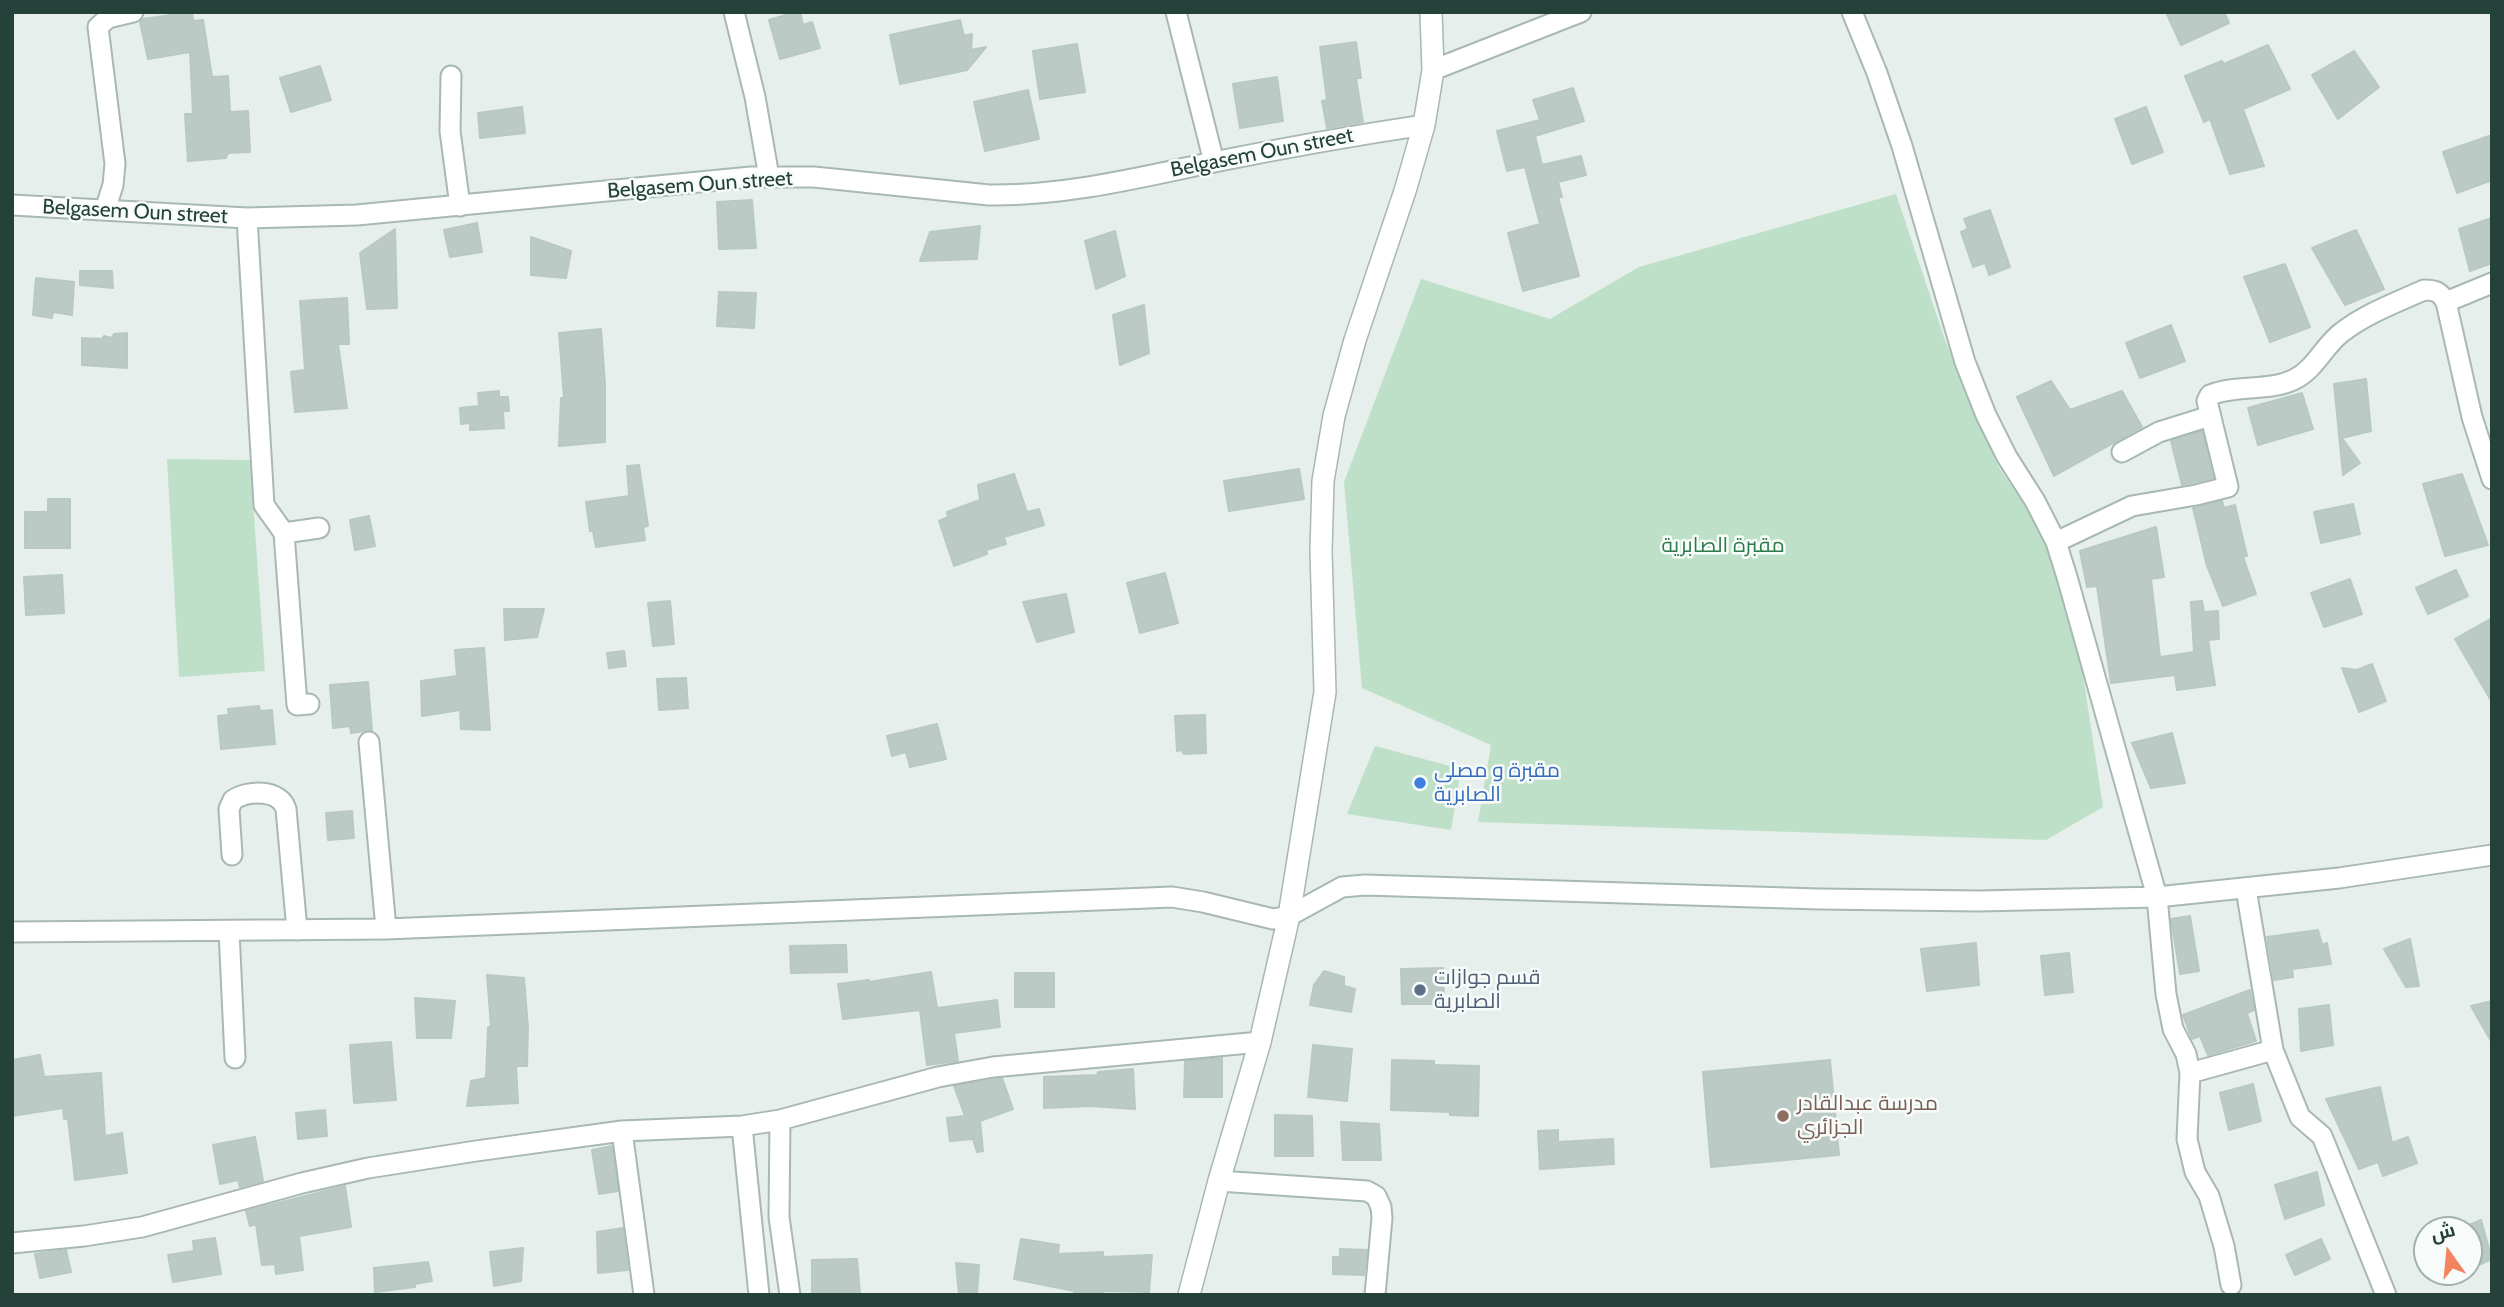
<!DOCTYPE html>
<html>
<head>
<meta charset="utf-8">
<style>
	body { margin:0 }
	#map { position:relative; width:2504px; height:1307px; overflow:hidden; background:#e6efeb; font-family:Cabin,Cairo,sans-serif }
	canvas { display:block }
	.frame { position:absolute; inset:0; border:14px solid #24423a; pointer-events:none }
	.north { position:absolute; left:2413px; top:1216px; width:70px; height:70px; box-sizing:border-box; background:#f7fbf9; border:2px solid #a3b1ad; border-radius:50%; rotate:345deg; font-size:19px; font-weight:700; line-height:28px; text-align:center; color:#24423a }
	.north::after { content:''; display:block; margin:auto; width:24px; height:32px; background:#f4845f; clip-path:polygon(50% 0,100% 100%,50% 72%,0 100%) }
</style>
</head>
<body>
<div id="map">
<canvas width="2504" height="1307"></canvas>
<div class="frame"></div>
<div class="north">ش</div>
</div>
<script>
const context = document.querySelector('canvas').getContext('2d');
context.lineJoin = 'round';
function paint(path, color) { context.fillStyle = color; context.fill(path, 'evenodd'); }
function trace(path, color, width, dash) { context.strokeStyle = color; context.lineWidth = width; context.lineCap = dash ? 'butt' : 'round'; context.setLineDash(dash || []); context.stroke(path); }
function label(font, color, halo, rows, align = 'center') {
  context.font = font + ' Cabin,Cairo,sans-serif'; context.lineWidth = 5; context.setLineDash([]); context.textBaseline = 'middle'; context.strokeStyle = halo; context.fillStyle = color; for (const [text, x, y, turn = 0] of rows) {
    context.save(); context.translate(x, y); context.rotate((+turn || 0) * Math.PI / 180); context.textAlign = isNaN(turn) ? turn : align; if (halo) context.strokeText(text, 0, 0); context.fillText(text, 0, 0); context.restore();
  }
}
const green = new Path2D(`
	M1896,194L1945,340L1998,466L2067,569L2103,807L2046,840L1478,822L1491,745L1362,688L1344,482L1421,279L1550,319L1639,267Z
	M167,459L250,460L265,671L179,677Z
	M1375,746L1461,769L1451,830L1347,814Z`);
const building = new Path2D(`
	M192,12L193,21L203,20L212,77L228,76L230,112L248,111L250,152L228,153L226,158L188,161L185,114H193L190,52L148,59L140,22L143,19Z
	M796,12H800L803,25L812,22L820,48L780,59L769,20Z
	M2166,12H2224L2229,23L2181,45Z
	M960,20L964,36L972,34L971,50L986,47L967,70L900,84L890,35Z
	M1356,42L1361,78H1356L1363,122L1327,128L1322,101L1327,100L1320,47Z
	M1077,44L1085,92L1040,99L1033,51Z
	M2268,45L2290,89L2243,109L2264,166L2230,174L2210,119L2204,122L2185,76L2222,61L2224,64Z
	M2354,51L2379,87L2338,119L2312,75Z
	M320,66L331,100L291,112L280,78Z
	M1277,77L1283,121L1240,128L1233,84Z
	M1573,88L1584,121L1535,136L1542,165L1581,156L1586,175L1558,182L1562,197H1558L1579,276L1523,291L1508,233L1540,224L1525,167L1507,171L1497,131L1540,120L1533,100Z
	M1028,90L1039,139L985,151L974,102Z
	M522,107L525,133L480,138L478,113Z
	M2146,107L2163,152L2132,164L2115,119Z
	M2492,135V180L2457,193L2443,152Z
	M752,200L756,248L719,249L717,202Z
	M1990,210L2010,267L1989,275L1985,263L1973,267L1961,232L1968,229L1964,219Z
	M2492,218V263L2470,271L2459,229Z
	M477,223L482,252L450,257L444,230Z
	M980,226L977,259L920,261L930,232Z
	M395,229L397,308L367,309L360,253Z
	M2356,230L2384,289L2345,305L2312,248Z
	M1115,231L1125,276L1096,289L1085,241Z
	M531,237L571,251L566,278L531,275Z
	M2285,264L2310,327L2270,342L2244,277Z
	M80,271H112L113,288L80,285Z
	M36,278L74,282L72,315L53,312L52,318L33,315Z
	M719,292L756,293L754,328L717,326Z
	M347,298L349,344H338L347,408L295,412L291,372L305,370L300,301Z
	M1144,305L1149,353L1120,365L1113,315Z
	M2171,325L2185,361L2140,378L2126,343Z
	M601,329L605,384V442L559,446L561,398H564L559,333Z
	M127,333V368L82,365V338L102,339L104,336L112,338L114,334Z
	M2366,379L2371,431L2342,438L2360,463L2343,475L2334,384Z
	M2051,381L2070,410L2122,391L2142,427L2054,476L2017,397Z
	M499,391V397H508L509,411H503L504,428L470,430V423L461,424L460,408L479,406L478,393Z
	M2302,393L2313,429L2258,445L2248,408Z
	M2202,431L2213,478L2182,485L2171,441Z
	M639,465L648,526L643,527L645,540L596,547L593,531H590L586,502L629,496L627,466Z
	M1299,469L1304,499L1229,511L1224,481Z
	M1014,474L1027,512L1039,509L1044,525L1004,537L1006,544L986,550L987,554L954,566L939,521L948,517L947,512L980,500L978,485Z
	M2462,474L2488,545L2445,556L2423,484Z
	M48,499H70V548H25V512H48Z
	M2222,501L2224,508L2235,505L2247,556L2243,557L2256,594L2223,606L2207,566L2193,508Z
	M2353,504L2360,534L2321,543L2314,512Z
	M369,516L375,546L355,550L350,520Z
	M2156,527L2164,577L2151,579L2160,657L2194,652L2191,602L2202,601L2204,612L2218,611L2219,639L2208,640L2215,685L2177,690L2175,675L2111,683L2097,586L2087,587L2080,551Z
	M2456,570L2468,596L2428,614L2416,588Z
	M1165,573L1178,623L1140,633L1127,583Z
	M62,575L64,613L26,615L24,577Z
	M2350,579L2362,614L2324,627L2311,593Z
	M1066,594L1074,632L1037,642L1023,602Z
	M670,601L674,644L653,646L648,603Z
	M504,609H544L537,637L505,640Z
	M2492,618V702L2455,639Z
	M484,648L490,730L461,729L460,710L422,716L421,681L457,676L455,650Z
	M624,651L626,666L609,668L607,653Z
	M2372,664L2386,701L2359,712L2342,668L2357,670Z
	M686,678L688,708L659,710L657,679Z
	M368,682L372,730L351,733L350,726L333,728L330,685Z
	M259,706L260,711L272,710L275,744L221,749L218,716L229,715L228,709Z
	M1205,715L1206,753L1184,754L1181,750L1177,751L1175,716Z
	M937,724L946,759L910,767L906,752L892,756L887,736Z
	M2172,733L2185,783L2151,788L2132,743Z
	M352,811L354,838L328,840L326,813Z
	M2190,916L2199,971L2180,974L2171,919Z
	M2318,930L2322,945L2327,943L2331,964L2292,969L2293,977L2274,980L2267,937Z
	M2410,939L2419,986L2406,987L2384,949Z
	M1976,943L1979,985L1927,991L1921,949Z
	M846,945L847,972L791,973L790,946Z
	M2069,953L2073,992L2045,995L2041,956Z
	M1443,968L1444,1004H1402L1401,969Z
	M1324,971L1344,977V986L1355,989L1351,1012L1310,1005L1314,985Z
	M931,972L937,1008L997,1000L1000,1027L954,1033L958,1061L927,1065L920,1010L843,1019L838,984L869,980V982Z
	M1015,973H1054V1007H1015Z
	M487,975L524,978L528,1028L527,1066H516L518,1103L467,1106L471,1081L486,1078L488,1027H491Z
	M2250,990L2254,1010L2247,1013L2256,1041L2208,1055L2200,1036L2192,1039L2183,1015Z
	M415,998L455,1001L451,1038H417Z
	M2492,1001V1043L2471,1006Z
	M2329,1005L2333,1045L2301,1051L2299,1009Z
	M391,1042L396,1100L354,1103L350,1045Z
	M1313,1045L1352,1049L1347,1101L1308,1097Z
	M40,1055L44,1077L101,1073L105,1136L122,1133L127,1173L75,1180L68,1119H64L63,1108L12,1116V1060Z
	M1222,1058V1097H1184L1185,1061Z
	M1392,1060L1434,1061V1065L1479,1066L1478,1116L1450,1115V1112L1391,1110Z
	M1830,1060L1839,1155L1711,1167L1703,1072Z
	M1133,1069L1135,1109L1090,1106L1044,1108V1077L1097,1075L1098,1072Z
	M1002,1078L1013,1109L980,1121L983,1151L977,1152L973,1139L950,1141L947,1118L965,1116L954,1086Z
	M2253,1084L2261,1121L2229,1130L2220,1093Z
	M2380,1087L2392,1143L2408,1137L2417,1163L2383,1176L2378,1162L2359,1169L2326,1099Z
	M325,1110L327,1136L298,1139L296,1113Z
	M1275,1115L1312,1116L1313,1156H1275Z
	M1341,1122L1379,1124L1381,1160H1343Z
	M1558,1130V1142L1613,1139L1614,1164L1540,1169L1538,1131Z
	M255,1137L263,1181L240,1187L238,1180L220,1184L213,1145Z
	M612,1146L618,1191L599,1194L592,1150Z
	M2317,1172L2324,1205L2285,1219L2275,1185Z
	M345,1186L351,1227L299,1236L303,1270L276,1274L275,1264L262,1265L256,1224L250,1226L246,1211Z
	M2481,1220L2492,1259L2469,1269V1225Z
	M623,1228L628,1270L598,1273L597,1232Z
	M215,1238L221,1274L173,1282L168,1255L194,1251L193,1241Z
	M1021,1239L1059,1245L1058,1254L1103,1252V1257L1152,1255L1149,1292L1103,1291V1295H1074V1291L1014,1279Z
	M2321,1239L2330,1259L2295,1275L2286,1255Z
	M523,1248L521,1281L494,1286L490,1252Z
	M1340,1249L1367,1250L1364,1275L1333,1274V1257H1340Z
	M66,1250L71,1272L40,1278L35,1254Z
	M857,1259L860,1295H812V1260Z
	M428,1262L432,1281L415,1284V1287L375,1292L374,1268Z
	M956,1263L979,1265L977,1295H959Z`);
const minor = new Path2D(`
	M734,12L755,97L769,177
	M1176,12L1214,162
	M1852,12L1877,73L1902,146L1965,362L1986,415L2007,457L2035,501L2056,542L2067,577L2157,897L2166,994L2173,1029L2186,1054L2190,1073L2273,1050L2246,889
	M1433,70L1581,12
	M451,76L450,131L460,206
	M12,205L247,218L357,215L751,177H814L989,195C1062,196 1134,179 1204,164C1278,149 1351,136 1424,125
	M105,210L113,185L115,164L98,27L108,18L133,12
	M247,218L264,505L284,533
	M2446,302L2492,283
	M2122,452L2159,432L2210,416
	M2056,542L2132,506L2196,495L2228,487L2207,401L2210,395C2237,384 2270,392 2295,379C2315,369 2324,346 2341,333C2365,314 2397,302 2424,290C2436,290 2440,292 2446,302L2472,417L2492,479
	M309,704L297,705L284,533L319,528
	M369,742L386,929
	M232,855L229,809L233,800C248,790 280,789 286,809L297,930
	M229,931L235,1058
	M12,932L386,929L1172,897L1203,902L1273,919L1289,916L1342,887L1365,885L1819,899L1979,901L2157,897L2339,878L2492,855
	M2273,1050L2300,1117L2322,1136L2386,1295
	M2190,1073L2187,1139L2195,1172L2209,1196L2224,1246L2231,1285
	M780,1120L779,1217L790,1295
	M742,1126L759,1295
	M622,1131L644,1295
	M1219,1181L1367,1191L1376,1196L1381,1207L1382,1218L1375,1295
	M12,1243L84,1236L142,1227L302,1183L368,1168L476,1151L622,1131L742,1126L780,1120L938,1077L993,1067L1260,1042`);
const tertiary = new Path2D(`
	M1189,1295L1219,1181L1260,1042L1289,916L1325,692L1321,551L1323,481L1334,416L1355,340L1405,191L1424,125L1433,70L1431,12`);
const markers = [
	[1420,783,7,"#3f7fe0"],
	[1420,990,7,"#5c6f8a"],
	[1783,1116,7,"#8d6e63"]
];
const streetNames = [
	["Belgasem Oun street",1262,153,-11],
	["Belgasem Oun street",700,185,-4],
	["Belgasem Oun street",135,212,3]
];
const parkNames = [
	["مقبرة الصابرية",1723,546]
];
const shopNames = [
	["مقبرة و مصلى",1434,771],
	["الصابرية",1434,795]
];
const serviceNames = [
	["قسم جوازات",1434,978],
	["الصابرية",1434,1002]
];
const educationNames = [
	["مدرسة عبدالقادر",1797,1104],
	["الجزائري",1797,1128]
];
paint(green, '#bfe0c8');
paint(building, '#bbcac4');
trace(building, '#b8c9c2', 2);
trace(minor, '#a8b8b2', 23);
trace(tertiary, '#a8b8b2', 24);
trace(minor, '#fff', 19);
trace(tertiary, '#fff', 21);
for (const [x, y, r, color] of markers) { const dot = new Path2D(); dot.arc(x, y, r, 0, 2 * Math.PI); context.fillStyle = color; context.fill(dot); trace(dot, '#f7fbf9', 2.5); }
label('21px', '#24423a', '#f7fbf9', streetNames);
label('21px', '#2d7a4b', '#f7fbf9', parkNames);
label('21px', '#366cbe', '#f7fbf9', shopNames, 'left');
label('21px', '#4e5e75', '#f7fbf9', serviceNames, 'left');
label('21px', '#785e54', '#f7fbf9', educationNames, 'left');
</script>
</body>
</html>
